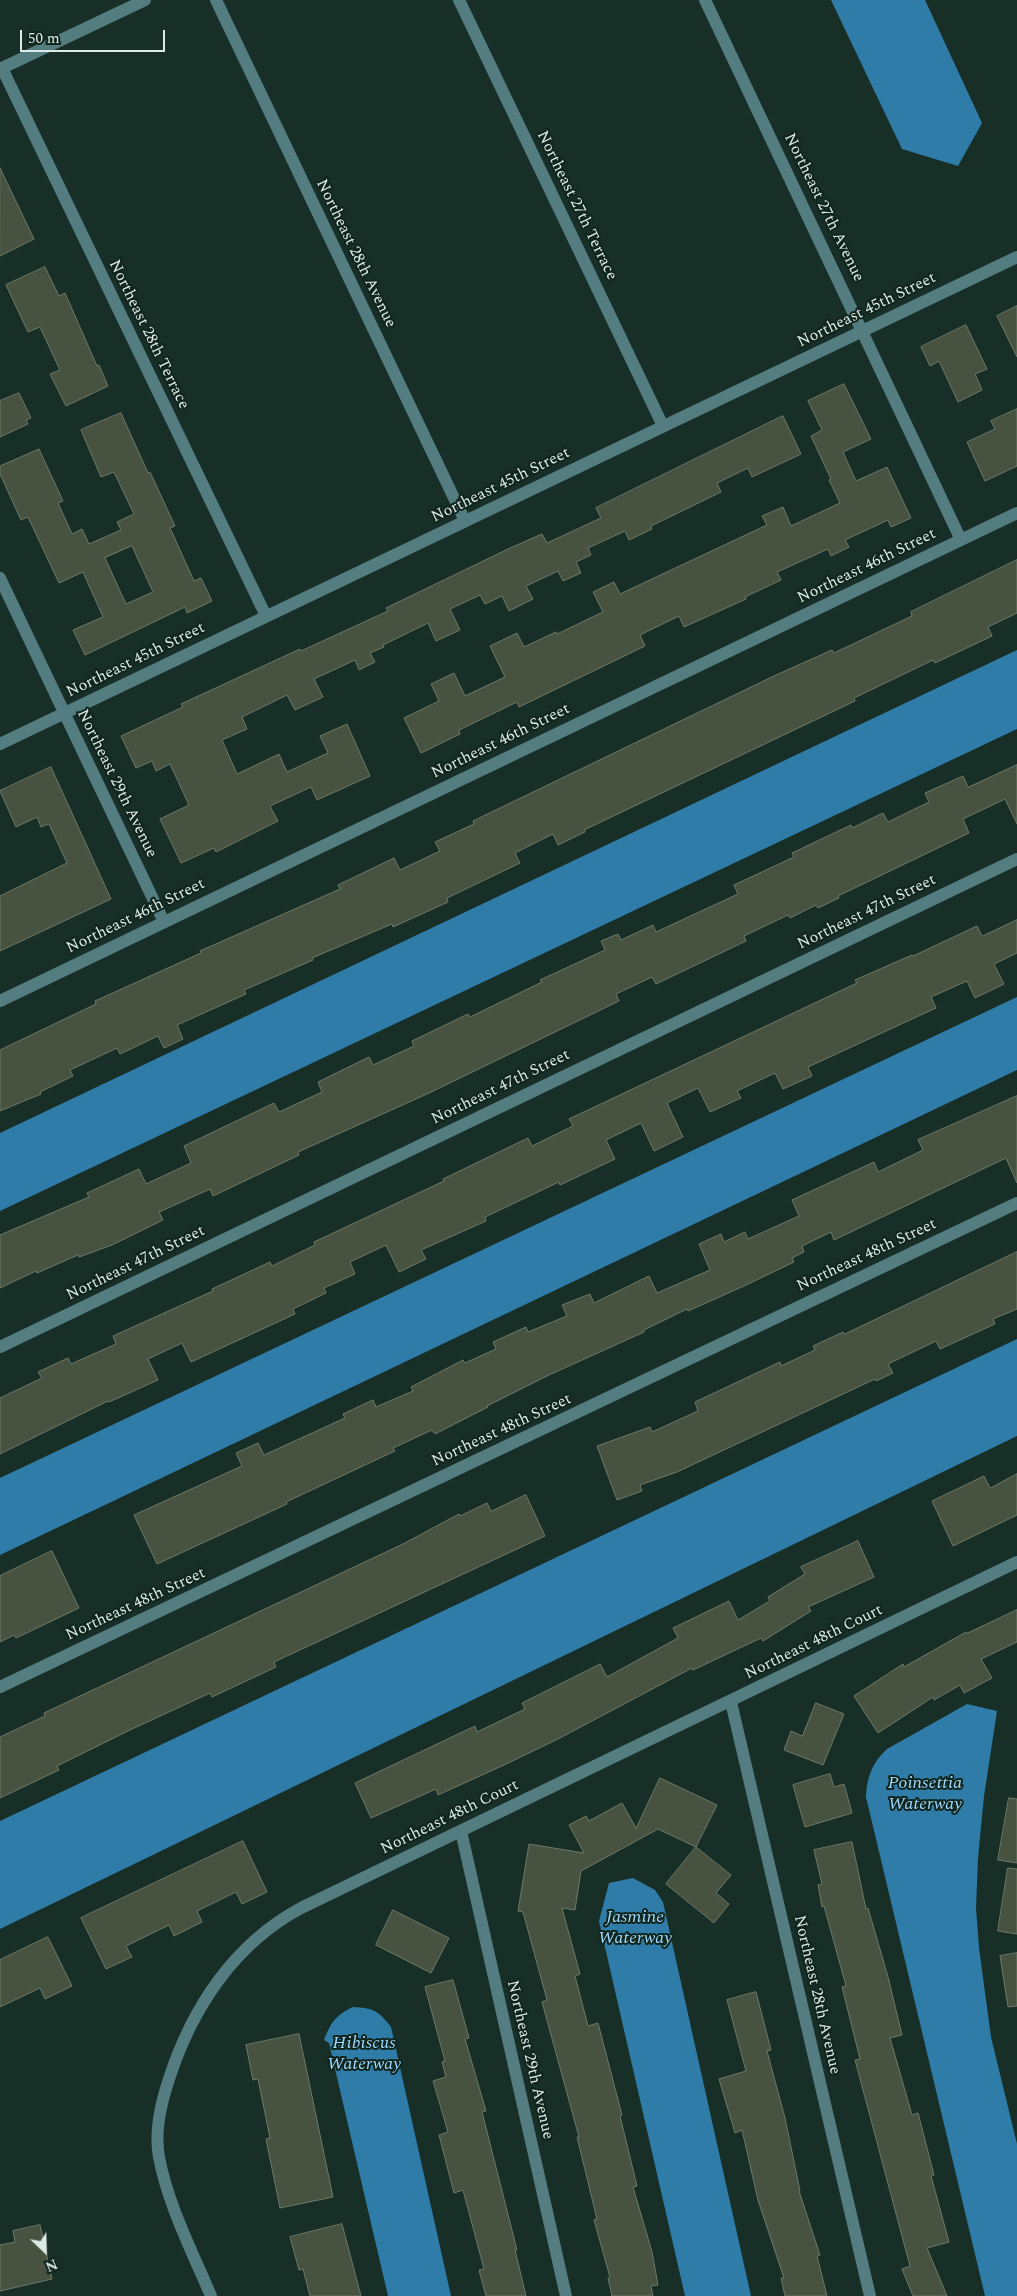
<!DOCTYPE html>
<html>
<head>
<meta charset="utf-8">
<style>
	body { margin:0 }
	#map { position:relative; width:1017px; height:2296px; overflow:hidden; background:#182f27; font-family:Spectral,serif }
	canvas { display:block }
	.north { position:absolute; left:20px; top:2226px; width:50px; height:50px; -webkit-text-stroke:4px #0f251d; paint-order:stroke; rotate:156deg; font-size:14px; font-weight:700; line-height:20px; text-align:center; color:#ddeae5 }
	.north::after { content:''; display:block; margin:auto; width:18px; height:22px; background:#ddeae5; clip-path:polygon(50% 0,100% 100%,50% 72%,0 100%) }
	.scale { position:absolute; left:20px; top:30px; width:145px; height:22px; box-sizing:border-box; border:2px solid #ddeae5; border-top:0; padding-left:6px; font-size:15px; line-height:18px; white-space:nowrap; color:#ddeae5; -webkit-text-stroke:4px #0f251d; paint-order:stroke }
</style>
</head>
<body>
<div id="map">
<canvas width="1017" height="2296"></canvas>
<div class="north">N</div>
<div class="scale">50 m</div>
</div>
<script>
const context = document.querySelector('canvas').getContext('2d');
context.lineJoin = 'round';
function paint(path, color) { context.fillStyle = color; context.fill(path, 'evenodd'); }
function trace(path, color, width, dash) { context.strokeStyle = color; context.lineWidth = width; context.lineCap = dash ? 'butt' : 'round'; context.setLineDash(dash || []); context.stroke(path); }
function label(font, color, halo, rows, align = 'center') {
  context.font = font + ' Spectral,serif'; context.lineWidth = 4; context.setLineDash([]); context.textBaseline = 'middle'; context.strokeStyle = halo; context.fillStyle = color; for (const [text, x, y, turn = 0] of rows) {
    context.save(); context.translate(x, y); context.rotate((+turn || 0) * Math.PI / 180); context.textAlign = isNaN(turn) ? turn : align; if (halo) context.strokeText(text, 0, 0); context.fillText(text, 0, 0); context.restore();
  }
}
const water = new Path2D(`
	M831,0H925L982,123L958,166L902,149Z
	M1017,650V729L0,1211V1133Z
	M1017,997V1070L0,1555V1478Z
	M1017,1339V1436L0,1929V1821Z
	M967,1704L997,1711L984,1796L978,1858L976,1908L979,1948L991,2037L1017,2144V2296H985L866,1797C867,1777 872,1763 887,1749Z
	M633,1878L655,1890L663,1902L751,2296H685L599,1921L609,1883Z
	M353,2007C373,2008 378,2010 391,2027L451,2296H388L329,2043L324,2040C331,2022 336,2015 353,2007Z`);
const building = new Path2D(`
	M0,168L34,239L0,256Z
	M45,267L59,296L65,293L97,366L99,365L108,386L66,406L50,374L60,370L40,327L28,332L6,285Z
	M1017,306V357L997,316Z
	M966,325L987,369L975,374L982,390L958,402L939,361L930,366L921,347Z
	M844,384L871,439L843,452L856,481L887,467L911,518L891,527L888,520L845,540L849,547L831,556L828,549L777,572L781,580L745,597L746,599L684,627L679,616L640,635L645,646L519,707L517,702L459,730L460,734L421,753L404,718L439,701L431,684L454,673L465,696L505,677L490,646L517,633L524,647L556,632L557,634L603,612L593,592L614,582L620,594L767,525L762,516L783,507L791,526L840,503L829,480L831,479L811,436L822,430L808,401Z
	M19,393L31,418L26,420L28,424L0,437V401Z
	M1017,409V466L985,481L967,442L995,429L991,421Z
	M121,413L148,473L150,472L175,526L170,528L194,581L201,578L212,601L187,613L185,607L85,655L73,630L103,617L83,572L59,583L28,517L21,520L0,474V466L39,449L63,501L58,503L72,534L82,529L89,544L121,530L117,522L134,514L114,472L101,477L81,430ZM132,546L153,592L126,604L105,558Z
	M783,416L801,454L752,477L748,468L717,483L721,492L651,526L652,529L629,540L625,531L588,548L591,555L576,562L581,573L563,581L558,571L526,586L533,599L509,611L502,596L485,604L480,595L450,609L460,630L436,641L428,623L383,645L384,647L370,653L375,662L359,670L355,660L314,679L323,697L295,710L287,695L242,717L247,729L222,740L237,774L279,754L287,772L328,753L320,736L347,724L370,776L317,800L311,787L270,806L278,821L216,852L214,848L181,863L160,819L189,805L170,764L156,771L152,761L136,768L121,736L183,707L181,704L220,686L300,649L301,651L388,611L386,608L508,549L542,534L547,543L601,518L596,508Z
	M1017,560V613L988,627L992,636L935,663L933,660L854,698L855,701L584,830L585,832L558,845L553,834L515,853L520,863L447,898L448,902L393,927L392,924L312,958L313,960L244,990L246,994L177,1025L183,1039L164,1048L158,1036L120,1054L117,1048L70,1070L73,1076L40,1092L41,1094L0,1111V1050L96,1004L95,1001L201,953L200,951L340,889L338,885L394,858L400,870L440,851L435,842L474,824L473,821L776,675L832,650L834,653L912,616L911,612Z
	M1017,765V824L1005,799L963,819L969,833L838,896L839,898L818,908L816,905L790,918L788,915L744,936L746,941L656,984L652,977L616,994L619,1001L427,1094L298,1152L299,1155L213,1196L210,1189L159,1212L163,1220L112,1245L79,1257L78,1255L37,1273L36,1271L0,1288V1235L89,1197L87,1193L139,1169L146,1184L191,1163L184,1146L274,1103L279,1112L322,1092L318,1082L369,1057L373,1065L414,1046L412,1041L468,1014L470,1017L542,982L540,980L605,950L601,941L618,934L621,940L653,925L656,932L738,894L734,885L794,857L792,853L851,825L852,828L883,813L888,822L929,802L925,793L963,776L968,787Z
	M51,767L111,899L0,951V896L67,863L49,824L41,827L37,817L16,827L0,791Z
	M1017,920V953L994,964L1004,984L975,998L967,981L931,997L936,1008L808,1067L812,1076L783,1089L775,1073L737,1091L741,1098L710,1112L698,1088L667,1103L683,1137L654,1151L641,1123L606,1140L615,1159L560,1185L559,1182L485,1217L486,1221L421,1250L426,1259L399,1272L386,1245L350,1262L355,1274L324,1288L326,1293L293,1309L295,1314L191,1362L182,1343L148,1359L158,1380L109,1402L108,1401L0,1454V1398L42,1378L38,1372L68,1358L71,1364L116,1344L113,1336L213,1291L212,1289L270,1262L272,1266L315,1245L314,1242L444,1181L443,1179L528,1138L532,1146L573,1126L569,1119L857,983L855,980L912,955L913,956L977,926L982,936Z
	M1017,1096V1183L1006,1158L834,1240L831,1232L802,1246L804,1252L792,1258L794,1262L744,1286L688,1311L687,1309L644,1330V1332L549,1375L487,1406L488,1407L435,1434L432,1430L393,1448L395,1451L286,1502L287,1504L157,1564L134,1515L242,1466L236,1453L258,1443L264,1455L345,1418L343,1414L373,1400L376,1407L413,1391L411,1387L463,1360L465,1363L496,1349L493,1342L526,1327L528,1332L567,1316L562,1305L590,1294L594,1303L649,1276L657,1293L710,1270L699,1244L721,1234L724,1242L745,1232L748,1239L799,1216L792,1200L874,1162L878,1172L923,1150L918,1140Z
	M1017,1252V1309L993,1319L995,1324L940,1349L936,1341L888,1364L893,1373L876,1381L875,1379L677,1472L640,1485L642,1491L617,1500L597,1446L650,1427L652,1432L698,1411L695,1402L780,1362L781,1366L815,1350L813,1346L843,1332L844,1334Z
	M1017,1474V1515L953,1546L932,1501L984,1476L990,1488Z
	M526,1495L545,1536L274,1662L276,1667L212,1697L210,1693L130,1730L57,1766L59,1770L0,1798V1737L45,1716L44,1713L403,1544L459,1514L460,1516L487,1503L491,1511Z
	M858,1541L874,1577L808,1607L811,1611L763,1641L761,1638L693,1670L692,1668L558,1739L504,1765L438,1795L436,1789L371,1818L355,1783L475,1726L477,1732L525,1709L522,1703L600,1664L607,1677L678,1638L673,1628L729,1601L738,1620L770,1601L768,1597L805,1574L801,1567Z
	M52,1551L79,1608L16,1638L14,1635L0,1642V1576Z
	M1017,1610V1642L981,1659L992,1678L964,1693L960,1685L934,1700L933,1697L878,1733L854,1696L903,1664L904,1667L966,1632L967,1633Z
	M816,1703L844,1714L823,1765L784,1750L791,1731L802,1736Z
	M830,1774L834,1787L844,1784L852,1813L805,1827L793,1785Z
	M660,1778L717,1805L696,1847L658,1829L581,1871L575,1910L562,1908L580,1974L575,1976L588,2026L598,2023L622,2115L620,2116L637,2186L633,2187L652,2252L658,2285L651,2286L653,2296H612L608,2278L610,2277L594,2220L597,2219L577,2137H579L542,2002L547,2000L523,1912L518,1911L529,1844L584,1853L569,1825L586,1816L589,1821L622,1803L636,1828Z
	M1009,1798L1017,1799V1863L998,1860Z
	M243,1841L267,1892L242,1904L236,1892L197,1911L202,1922L174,1936L169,1925L126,1946L132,1957L106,1969L81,1918Z
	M852,1842L866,1909L868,1908L888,1977L902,2035L890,2038L912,2115L918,2113L934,2175L931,2176L949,2242L927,2248L947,2296H913L902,2269L910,2266L855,2060L860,2059L842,1987L846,1986L824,1906L822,1907L818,1885L822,1884L814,1850Z
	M696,1847L731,1875L716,1893L729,1904L714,1923L666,1884Z
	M1008,1868L1017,1869V1934L998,1931Z
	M393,1910L449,1938L431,1973L376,1945Z
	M48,1937L72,1986L45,1999L40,1988L0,2007V1960Z
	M1017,1953V2006L1008,2007L1000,1956Z
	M453,1980L469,2038L465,2039L486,2111L482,2112L517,2250H515L526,2296H486L479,2270L484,2269L463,2190L454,2193L439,2135L448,2132L433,2081L446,2077L442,2062L445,2061L425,1987Z
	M756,1992L771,2050L767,2051L785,2118L800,2191H799L820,2255L817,2256L827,2296H785L781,2278H784L758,2200L742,2130L735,2133L719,2079L746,2071L727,2000Z
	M299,2034L333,2197L280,2208L266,2139L270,2138L258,2079L253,2080L246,2045Z
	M342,2224L361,2296H310L303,2269L299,2270L290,2237Z
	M40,2225L52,2279L0,2291V2245L15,2242L13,2231Z`);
const minor = new Path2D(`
	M216,0L465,521
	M459,0L663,426
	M705,0L961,540
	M2,68L266,616
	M0,69L145,0
	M0,578L164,922
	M0,744L1017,257
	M0,1001L1017,513
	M0,1347L1017,859
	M0,1687L1017,1203
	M731,1702L870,2296
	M461,1831L566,2296
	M211,2296C192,2251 168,2205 159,2157C154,2131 161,2103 169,2079C192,2008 234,1944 301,1908L1017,1562`);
const streetNames = [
	["Northeast 27th Terrace",576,206,64],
	["Northeast 27th Avenue",823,208,64],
	["Northeast 28th Avenue",355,254,64],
	["Northeast 45th Street",867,311,-26],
	["Northeast 28th Terrace",148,335,64],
	["Northeast 45th Street",501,486,-26],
	["Northeast 46th Street",867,567,-26],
	["Northeast 45th Street",136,661,-26],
	["Northeast 46th Street",501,742,-26],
	["Northeast 29th Avenue",116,784,64],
	["Northeast 47th Street",867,913,-26],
	["Northeast 46th Street",136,917,-26],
	["Northeast 47th Street",501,1088,-26],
	["Northeast 48th Street",867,1256,-25],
	["Northeast 47th Street",136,1264,-26],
	["Northeast 48th Street",502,1431,-25],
	["Northeast 48th Street",136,1605,-25],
	["Northeast 48th Court",814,1643,-26],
	["Northeast 48th Court",450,1818,-26],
	["Northeast 28th Avenue",816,1995,77],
	["Northeast 29th Avenue",529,2060,77]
];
const waterNames = [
	["Poinsettia",925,1784],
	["Waterway",925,1805],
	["Jasmine",635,1918],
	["Waterway",635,1939],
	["Hibiscus",364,2044],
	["Waterway",364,2065]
];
paint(water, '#307ca9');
paint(building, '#475241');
trace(building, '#6d7a67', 1);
trace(minor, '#547d81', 12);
label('16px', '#ddeae5', '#0f251d', streetNames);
label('italic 18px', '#9fd8fe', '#0f251d', waterNames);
</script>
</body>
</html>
